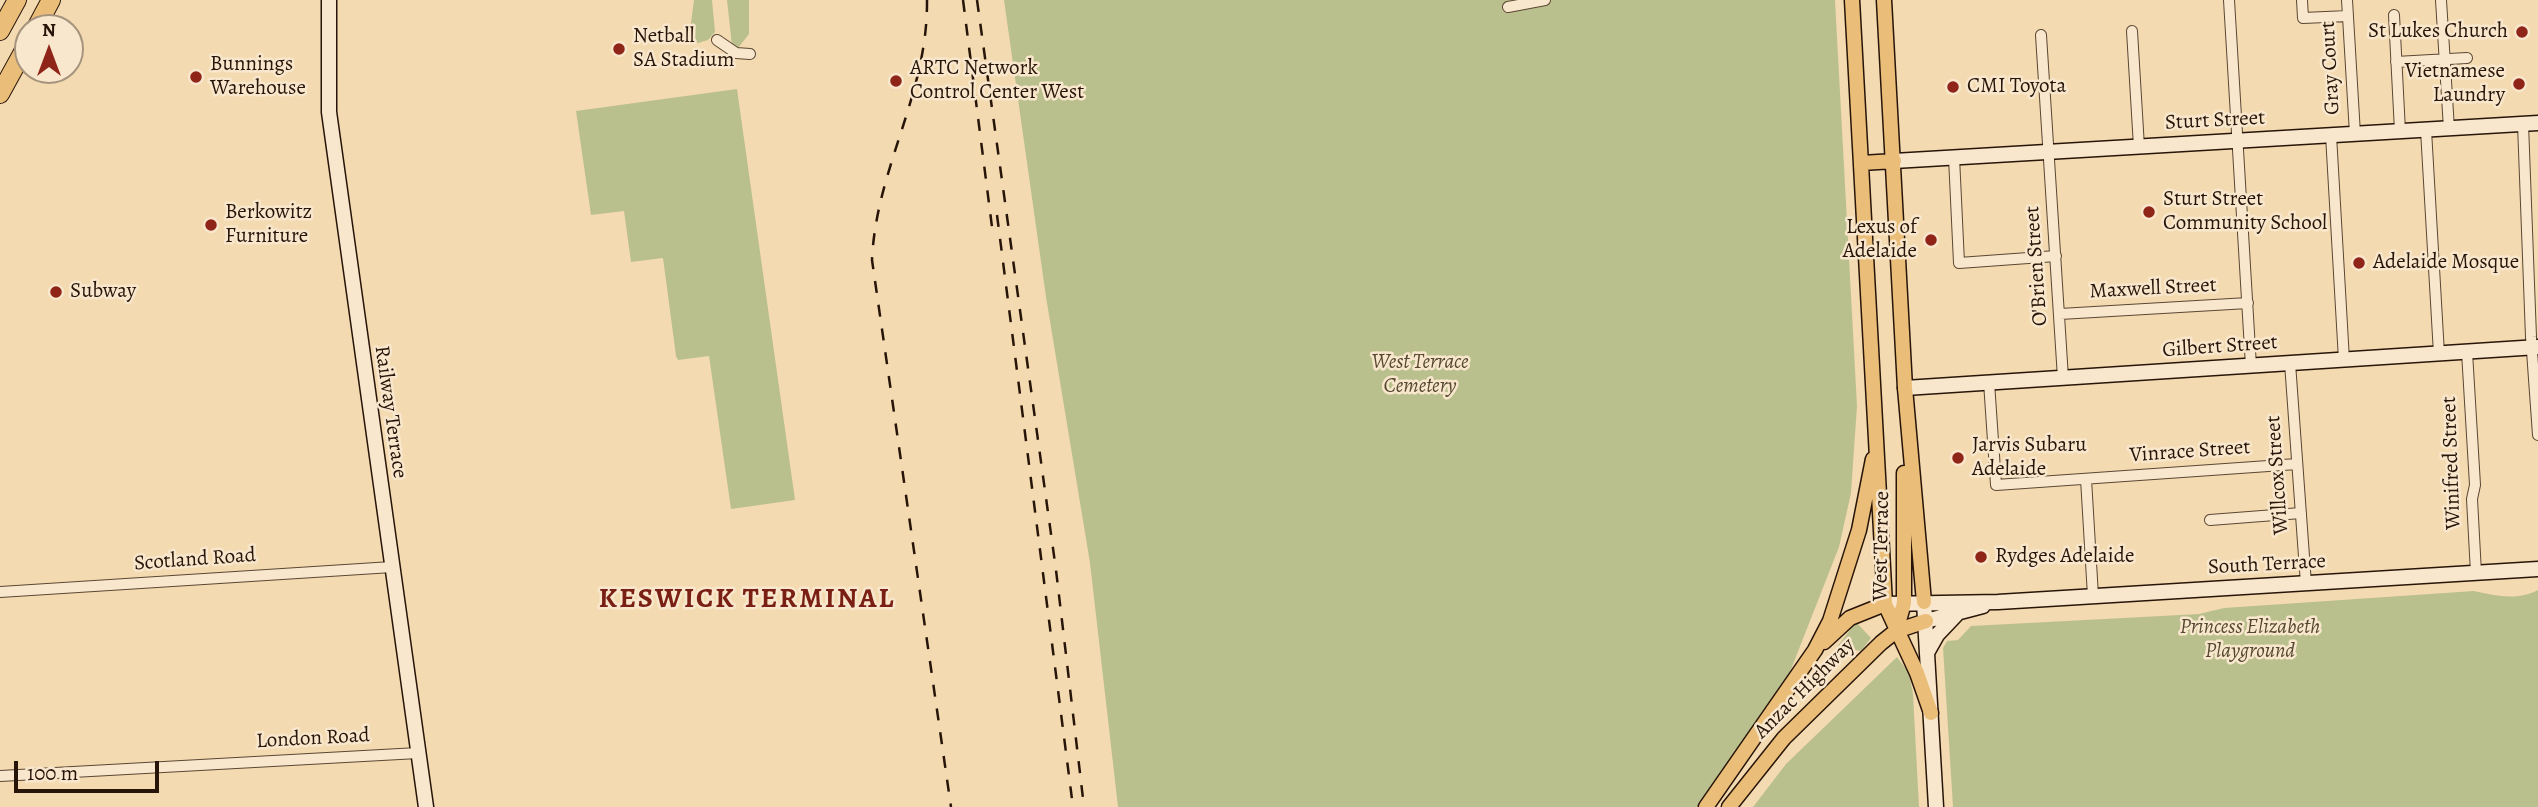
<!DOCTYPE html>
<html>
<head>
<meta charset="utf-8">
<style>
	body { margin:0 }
	#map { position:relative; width:2538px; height:807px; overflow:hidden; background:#f4dab1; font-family:Alegreya,serif }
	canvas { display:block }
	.north { position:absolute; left:14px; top:14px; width:70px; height:70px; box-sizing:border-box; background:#f8e7cc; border:2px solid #a5937e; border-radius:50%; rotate:0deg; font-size:19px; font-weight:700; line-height:28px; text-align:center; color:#281509 }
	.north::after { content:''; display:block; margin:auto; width:24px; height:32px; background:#8f2418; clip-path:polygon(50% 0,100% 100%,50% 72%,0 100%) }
	.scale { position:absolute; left:14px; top:761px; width:145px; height:32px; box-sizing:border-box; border:4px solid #281509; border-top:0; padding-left:9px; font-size:21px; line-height:24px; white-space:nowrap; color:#281509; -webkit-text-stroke:5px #f8e7cc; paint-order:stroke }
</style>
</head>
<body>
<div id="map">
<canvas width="2538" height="807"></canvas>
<div class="north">N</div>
<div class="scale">100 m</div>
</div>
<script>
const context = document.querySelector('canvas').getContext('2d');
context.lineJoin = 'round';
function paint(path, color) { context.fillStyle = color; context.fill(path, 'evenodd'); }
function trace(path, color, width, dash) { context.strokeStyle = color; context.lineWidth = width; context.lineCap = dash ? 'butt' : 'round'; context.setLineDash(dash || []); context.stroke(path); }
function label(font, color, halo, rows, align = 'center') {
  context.font = font + ' Alegreya,serif'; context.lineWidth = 5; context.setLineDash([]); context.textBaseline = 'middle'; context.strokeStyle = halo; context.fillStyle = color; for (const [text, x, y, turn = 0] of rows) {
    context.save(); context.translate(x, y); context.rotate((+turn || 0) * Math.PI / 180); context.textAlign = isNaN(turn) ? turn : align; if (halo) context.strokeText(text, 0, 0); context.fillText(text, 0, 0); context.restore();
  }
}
const green = new Path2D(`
	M694,0H712L715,32L708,40L698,43L689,38Z
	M727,0H749V34L738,48L732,46Z
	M1004,0H1835L1857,406L1851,493L1839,547L1788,677L1697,807H1118L1090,563L1046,297Z
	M737,89L795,500L731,509L709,356L678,360L676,356L663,258L631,262L624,211L591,215L576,111Z
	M2538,590V807H1953L1943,648L1947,641L1958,640L1971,626L2199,614L2224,608L2474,591C2496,596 2517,601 2538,590Z
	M1856,622L1871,638L1861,651L1837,647Z
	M1897,657L1909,673L1913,694L1919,807H1753L1786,764Z`);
const street = new Path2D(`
	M2229,0L2251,366
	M2302,0L2303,18L2348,16
	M2347,0L2355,134
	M2441,0L2449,129
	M1508,7L1545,0
	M2394,15L2400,131
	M2132,31L2139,147
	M2041,35L2063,378
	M717,40L736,53L750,54
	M2396,62L2467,58
	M2523,124L2531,337L2538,435
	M2426,130L2439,354
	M2331,135L2344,360
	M1954,157L1959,263L2056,256
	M2060,314L2248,303
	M2467,352L2475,485L2472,499L2476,573
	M2290,363L2306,584
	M1989,382L1996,485L2297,464
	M2086,479L2093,596
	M2210,520L2301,513
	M0,592L392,567
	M0,776L418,753`);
const secondary = new Path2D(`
	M329,0V112L426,807
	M1894,161L2538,123
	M1905,388L2538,347
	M1924,602L1936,807
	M1885,604L1998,602L2538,569
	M1926,621L1983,606
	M1928,651L1937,635L1956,615`);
const primary = new Path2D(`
	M1852,0L1885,604L1917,673L1931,713
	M1884,0L1905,388L1924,602
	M1862,163L1894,161
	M1896,631L1904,603V473
	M1824,642L1850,618L1885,604
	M1706,807L1815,650L1830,621L1859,530L1873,459
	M1729,807L1784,738L1881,643L1896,631L1926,621`);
const highway = new Path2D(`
	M36,28L51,0
	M0,31L17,0
	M0,94L28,43`);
const rail = new Path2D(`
	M927,0C928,95 876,168 872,260L951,807
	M963,0L992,227
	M977,0L1056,570L1084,807
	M997,215L1073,807`);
const markers = [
	[2522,32,7,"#8f2418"],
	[619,49,7,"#8f2418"],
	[196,77,7,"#8f2418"],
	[896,81,7,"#8f2418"],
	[2519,84,7,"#8f2418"],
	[1953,87,7,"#8f2418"],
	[2149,212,7,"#8f2418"],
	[211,225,7,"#8f2418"],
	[1931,240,7,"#8f2418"],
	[2359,263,7,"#8f2418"],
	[56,292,7,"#8f2418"],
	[1958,458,7,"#8f2418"],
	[1981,557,7,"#8f2418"]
];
const poiNames = [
	["St Lukes Church",2508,32,"right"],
	["Netball",633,37],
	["SA Stadium",633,61],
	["Bunnings",210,65],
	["Warehouse",210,89],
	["ARTC Network",910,69],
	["Control Center West",910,93],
	["Vietnamese",2505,72,"right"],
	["Laundry",2505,96,"right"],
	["CMI Toyota",1967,87],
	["Sturt Street",2163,200],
	["Community School",2163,224],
	["Berkowitz",225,213],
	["Furniture",225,237],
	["Lexus of",1917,228,"right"],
	["Adelaide",1917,252,"right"],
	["Adelaide Mosque",2373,263],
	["Subway",70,292],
	["Jarvis Subaru",1972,446],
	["Adelaide",1972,470],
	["Rydges Adelaide",1995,557]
];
const streetNames = [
	["Gray Court",2331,68,-93],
	["Sturt Street",2215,121,-3],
	["O'Brien Street",2037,266,-94],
	["Maxwell Street",2153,289,-3],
	["Gilbert Street",2220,347,-4],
	["Railway Terrace",390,412,82],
	["Vinrace Street",2190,452,-4],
	["Winifred Street",2452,463,-92],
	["Willcox Street",2278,475,-94],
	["West Terrace",1882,546,-89],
	["Scotland Road",195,560,-4],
	["South Terrace",2267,565,-3],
	["Anzac Highway",1805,689,-45],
	["London Road",313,739,-3]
];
const parkNames = [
	["West Terrace",1420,363],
	["Cemetery",1420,387],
	["Princess Elizabeth",2250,628],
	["Playground",2250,652]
];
const districtNames = [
	["KESWICK TERMINAL",747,600]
];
paint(green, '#bac08d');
trace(street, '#5b4633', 12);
trace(secondary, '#281509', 17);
trace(primary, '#281509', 17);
trace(highway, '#281509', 20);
trace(street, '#f8e7cc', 10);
trace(secondary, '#f8e7cc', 14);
trace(primary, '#eabd78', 14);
trace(highway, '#eabd78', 18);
trace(rail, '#281509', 2.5, [12, 12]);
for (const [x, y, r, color] of markers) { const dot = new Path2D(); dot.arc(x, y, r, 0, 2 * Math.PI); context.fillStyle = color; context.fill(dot); trace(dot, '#f8e7cc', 2.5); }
label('21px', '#281509', '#f8e7cc', poiNames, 'left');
label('21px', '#281509', '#f8e7cc', streetNames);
label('italic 21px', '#544831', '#f8e7cc', parkNames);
context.letterSpacing = '2px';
label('bold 28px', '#7a1f14', '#f8e7cc', districtNames);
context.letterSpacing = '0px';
</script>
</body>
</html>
